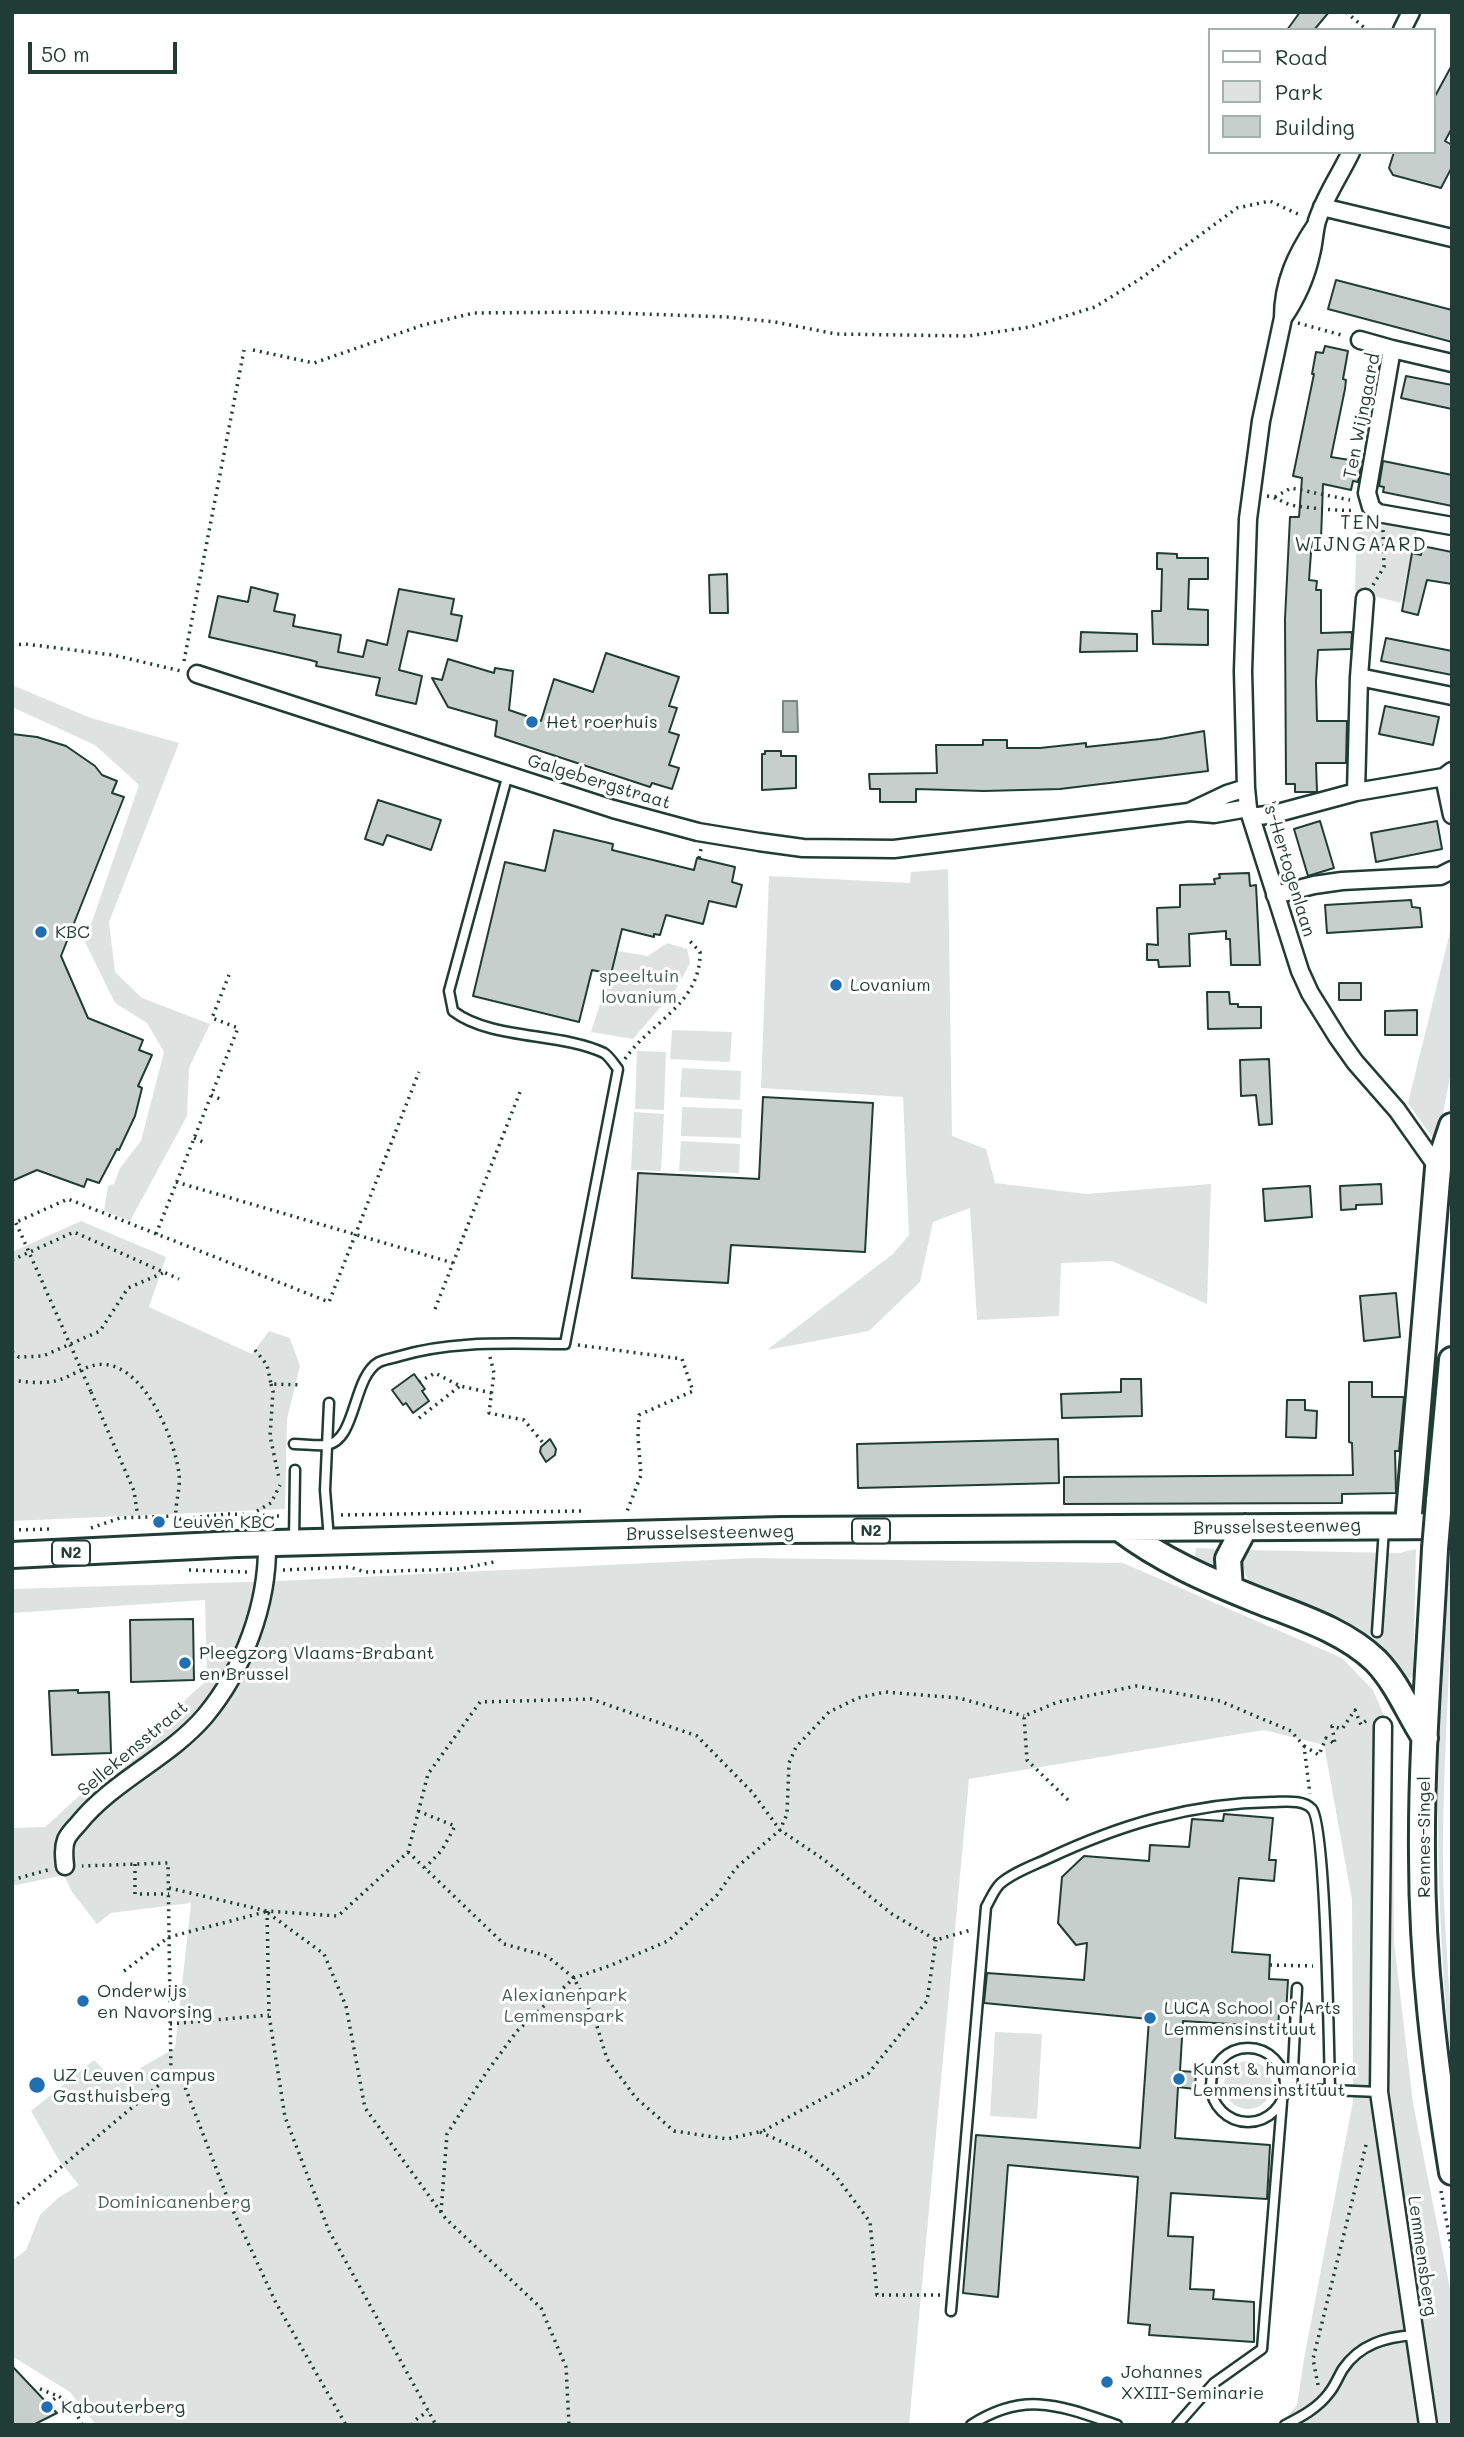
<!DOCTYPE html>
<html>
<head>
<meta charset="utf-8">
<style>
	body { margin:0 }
	#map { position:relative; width:1464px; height:2437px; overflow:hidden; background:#fff; font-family:Mali,sans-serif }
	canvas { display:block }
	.frame { position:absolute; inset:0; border:14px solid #1f3d34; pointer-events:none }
	.legend { position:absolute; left:1208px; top:28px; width:228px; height:126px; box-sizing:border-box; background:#fff; border:2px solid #a5b1ae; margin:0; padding:9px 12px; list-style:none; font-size:21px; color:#1f3d34 }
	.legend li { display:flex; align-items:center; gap:14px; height:35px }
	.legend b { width:35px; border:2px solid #a5b1ae }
	.scale { position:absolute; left:28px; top:42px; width:149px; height:32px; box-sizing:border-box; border:4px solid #1f3d34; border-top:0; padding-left:9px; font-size:21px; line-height:24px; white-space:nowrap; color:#1f3d34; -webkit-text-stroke:5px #fff; paint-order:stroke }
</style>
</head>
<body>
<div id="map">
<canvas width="1464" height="2437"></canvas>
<div class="frame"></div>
<ul class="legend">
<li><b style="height:9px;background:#fff"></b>Road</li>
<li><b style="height:19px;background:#dee3e2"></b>Park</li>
<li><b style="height:19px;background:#c7cfcc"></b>Building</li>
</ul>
<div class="scale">50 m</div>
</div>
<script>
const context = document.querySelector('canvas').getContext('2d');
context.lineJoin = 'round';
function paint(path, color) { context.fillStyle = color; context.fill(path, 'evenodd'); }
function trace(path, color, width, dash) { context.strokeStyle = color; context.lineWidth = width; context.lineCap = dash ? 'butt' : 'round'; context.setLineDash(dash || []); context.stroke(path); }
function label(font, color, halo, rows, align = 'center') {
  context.font = font + ' Mali,sans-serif'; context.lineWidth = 6; context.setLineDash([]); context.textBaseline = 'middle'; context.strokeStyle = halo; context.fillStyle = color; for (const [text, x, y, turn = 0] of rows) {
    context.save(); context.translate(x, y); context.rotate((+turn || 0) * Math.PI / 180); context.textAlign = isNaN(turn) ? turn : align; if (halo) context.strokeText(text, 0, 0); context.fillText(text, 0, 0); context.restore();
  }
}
const green = new Path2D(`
	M1359,519L1417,529L1401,603L1355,591L1357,520Z
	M12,685L91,718L179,743L109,922L115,972L142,998L210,1024L189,1068L187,1116L130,1221L104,1211L108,1186L114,1184L120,1168L141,1141L164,1052L147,1023L115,1003L85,942L139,785L95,745L12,707Z
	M948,869L952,1136L986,1149L995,1183L1086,1194L1211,1184L1207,1304L1112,1261L1061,1263L1059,1316L977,1320L970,1208L933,1222L920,1282L869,1331L767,1350L893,1254L909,1235L903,1097L761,1088L769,876L910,883L911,872Z
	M1452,924V1067L1437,1144L1408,1103Z
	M667,943L687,949L690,963L676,989L633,1039L591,1032L617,951L648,956Z
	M672,1030L732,1032L730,1062L670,1059Z
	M637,1051L666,1052L664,1110L635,1109Z
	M682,1068L741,1071L740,1100L680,1097Z
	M682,1107L742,1109L741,1138L681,1136Z
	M634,1112L664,1114L661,1171L631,1170Z
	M681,1141L740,1144L739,1173L679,1171Z
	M81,1221L166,1257L149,1307L252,1354L269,1331L290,1338L300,1366L287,1419L285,1509L12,1521V1252Z
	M1196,1548L1222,1549L1216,1571L1194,1560Z
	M1416,1549L1413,1676L1402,1683L1250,1584L1245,1574L1241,1554L1244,1550L1399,1553Z
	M1448,1554H1452C1452,1654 1443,1753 1443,1853C1443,1926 1452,1998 1452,2071C1433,1897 1435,1728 1448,1554Z
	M752,1558L1123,1563L1342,1658L1373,1690L1386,1720L1393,1748L1394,1942L1413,2103L1452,2299V2425H1279L1297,2405L1304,2359L1353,2101L1352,1900L1324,1745L1264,1730L969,1779L909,2425H96L70,2392L15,2358L12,2359V2261L26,2250L40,2215L58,2198L79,2185L60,2162L31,2111L94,2060L116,2082L175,2048L191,1903L111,1913L97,1924L72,1892L64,1875L12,1886V1828L45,1827L207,1680L205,1600L12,1613V1589L278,1581Z
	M995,2032L1042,2034L1037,2119L990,2116Z
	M1224 2085a24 24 0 1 1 48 0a24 24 0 1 1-48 0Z`);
const water = new Path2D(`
	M783,701H797L798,732H783Z`);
const building = new Path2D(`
	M1300,12H1329L1314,30H1287Z
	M1452,65V128L1445,141L1452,145V167L1441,188L1393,175L1389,168L1394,152H1434V98Z
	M1336,280L1452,310V342L1328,309Z
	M1325,346L1348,351L1343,379L1346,380L1345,389L1331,457L1362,462L1358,482L1353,481L1351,490L1323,484L1321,539H1312L1309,580L1317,581L1316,590H1321V633L1352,632L1351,649L1318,650L1316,681L1317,721H1347L1346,763H1316L1317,792H1295V784H1286L1285,619L1289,537L1290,517H1299L1302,478L1293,476L1314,374H1312L1316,352L1323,353Z
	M1406,376L1452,385V409L1401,398Z
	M1383,461L1452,475V506L1383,492L1384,487L1379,486Z
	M1422,546L1452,552V584L1427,580L1418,615L1402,611L1412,553L1421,555Z
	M1157,553L1177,554V558H1208V579H1189L1188,609L1208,610V645L1153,644L1152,611H1161L1162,569H1157Z
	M727,574L728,613H710L709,575Z
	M251,587L278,594L274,611L295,615L293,626L341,635L338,652L363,657L367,640L387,645L399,589L454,599L451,614L462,616L457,641L408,631L399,670L422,676L416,704L376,695L380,678L316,666L317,662L310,660L209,637L218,596L248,602Z
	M1081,632L1137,634V651L1080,652Z
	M1386,638L1452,651V675L1381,661Z
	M606,653L679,677L669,706L677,708L669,732L679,735L669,765L679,768L672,789L652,783L650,787L495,736L497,721L448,707L432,678L442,680L448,659L494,673L495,668L513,671L509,710L541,721L554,679L593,692Z
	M1385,706L1439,717L1433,745L1379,734Z
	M1204,731L1208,771L1060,789L984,791L916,789V802H880V789H870L869,774L937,773L936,745H983V740H1007V748H1040L1086,743V747L1160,739Z
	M12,734L37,737L66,746L95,766L102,775L117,781L112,793L124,797L61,956L88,1018L143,1040L139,1050L152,1055L138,1086L142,1088L135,1116L119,1150L117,1149L99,1183L87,1179L84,1187L37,1170L12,1181Z
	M765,751H781V756H796V788L762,790V754H765Z
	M378,800L441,820L431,850L387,835L383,845L365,839Z
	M1320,821L1334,868L1308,876L1294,829Z
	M1437,821L1442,849L1376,862L1371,833Z
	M554,830L613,844L612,850L694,870L697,858L735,867L732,882L742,885L736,907L709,901L703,924L666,915L660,935L654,934V937L622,929L611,974L592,970L579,1022L473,996L505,862L545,871Z
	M1249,873L1250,886L1256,885L1260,965H1231L1230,939H1226V931L1189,934L1190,966L1159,967L1158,960H1147V944L1158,945L1157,908L1180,907V885L1215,884L1214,879L1220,878L1219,874Z
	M1411,900L1412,907L1420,908L1422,927L1327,933L1325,905Z
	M1339,983H1361V1000H1339Z
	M1207,992H1229L1230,1004H1238V1007H1261V1028L1208,1029Z
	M1417,1010V1035H1385V1011Z
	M1269,1059L1272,1124L1259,1125L1256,1095L1241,1096L1240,1060Z
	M763,1097L873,1103L865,1252L731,1245L728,1283L632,1278L638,1173L759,1179Z
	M1381,1184L1382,1204L1356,1205V1209L1341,1210L1340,1186Z
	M1310,1186L1312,1217L1265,1221L1263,1189Z
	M1396,1293L1400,1337L1364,1341L1360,1296Z
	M414,1374L425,1389L422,1391L429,1401L413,1413L406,1403L403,1405L392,1390Z
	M1121,1379H1141L1142,1416L1062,1418L1061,1394L1121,1392Z
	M1349,1382H1372V1397H1404L1399,1451H1395L1396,1493L1342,1494V1503L1064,1504V1477L1353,1475L1352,1443L1349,1442Z
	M1287,1400H1305V1410L1317,1411L1316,1438L1286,1437Z
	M550,1439L556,1449L555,1455L546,1462L540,1452L541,1447Z
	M1058,1439L1059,1483L858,1488L857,1444Z
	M193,1619L194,1680L131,1682L130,1620Z
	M78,1690V1693L109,1692L111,1753L52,1755L49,1691Z
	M1224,1814L1273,1818L1269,1860H1276L1274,1881L1239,1878L1232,1952L1270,1955L1269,1979L1288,1980L1286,2014H1279L1278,2027L1183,2021L1180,2071L1196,2072L1195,2089L1178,2087L1175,2138L1270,2145L1267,2199L1171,2193L1168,2236L1193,2237L1190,2289L1214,2290L1213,2299L1254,2302V2342L1149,2335L1150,2325L1128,2323L1138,2177L1008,2165L998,2297L963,2293L976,2135L1140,2148L1149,2019L984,2003L987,1973L1084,1980L1087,1943L1076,1945L1058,1923L1062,1877L1084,1856L1149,1861L1150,1845L1189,1847L1192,1819L1223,1821Z
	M12,2366L48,2404L57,2413L33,2425H12Z`);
const path = new Path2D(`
	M1346,12L1367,30
	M1298,323L1345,336
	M253,350L314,363L423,325L474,313L591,312L727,317L775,322L836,334L968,336L1030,327L1095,307L1140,279L1237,208L1270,201L1302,216
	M1267,496C1276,497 1280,501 1288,504C1294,507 1349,512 1355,510
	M1275,497L1291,488L1350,500
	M1373,585L1384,567L1383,530
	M12,645L25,644L113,655L181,671
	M184,661L244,350
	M699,858L701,849
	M625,1059C650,1022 701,1004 700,952L689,940
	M211,1095L220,1099
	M194,1138L203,1142
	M176,1182L453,1263
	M16,1223L73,1351
	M12,1224L68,1199L329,1302L419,1072
	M156,1234L238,1028L212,1018L229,975
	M12,1260L74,1232L179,1279
	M435,1309L520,1092
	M578,1345L682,1359L693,1391L639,1415L638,1437L641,1475L626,1514
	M255,1350L267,1365L271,1384L302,1385
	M12,1352L19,1357L43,1356L100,1331L128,1288L163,1273
	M490,1357L494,1373L489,1413L524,1420L544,1444
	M12,1380C24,1382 43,1384 55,1381C69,1378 81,1368 95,1365C141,1356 175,1438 179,1474C181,1488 175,1502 176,1516
	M419,1382L435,1373L460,1386L492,1393
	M271,1384L273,1391L270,1436L279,1478
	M91,1392L134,1491L137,1511
	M419,1418L460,1386
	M257,1511L271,1503L280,1485
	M341,1515L581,1511
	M91,1528L120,1518L176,1516L180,1519L228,1514L280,1516
	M12,1530L52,1529
	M189,1570L248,1572
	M283,1570L350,1567L365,1572L459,1569L494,1562
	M1304,1746L1319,1755L1326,1738L1335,1744L1332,1726L1342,1729L1355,1710L1361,1725L1367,1720
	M1068,1800L1027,1760L1024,1716L1058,1702L1136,1686L1220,1701L1291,1731L1304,1746L1310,1794
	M418,1811L455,1826L442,1850L425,1868
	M408,1852L504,1944L547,1956L574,1978L596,2023L607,2059L636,2098L674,2131L727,2139L763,2131L868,2074L927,2001L936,1940
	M135,1864V1894H169
	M12,1880L51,1869
	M169,1888L267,1911L338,1916L408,1852L428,1774L480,1702L591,1699L697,1736L752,1792L780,1830L823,1859L892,1914L936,1940L971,1930
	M267,1911L269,2015L285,2117L329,2231L436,2425
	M268,1913L324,1954L346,2006L365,2108L446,2219L541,2308L566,2367L569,2425
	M1270,1965L1313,1966
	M124,1971L169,1937L265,1912
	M170,2024L269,2015
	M171,2075L182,2079L229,2202L276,2303L346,2425
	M760,2132L805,2152L835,2175L870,2222L877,2295H940
	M1441,2191L1452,2251
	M12,2208L171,2075L168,1863L82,1866
	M441,2212L447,2134L486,2073L517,2031L574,1978L609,1966L668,1941L717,1895L736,1868L780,1830L787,1814L789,1763L796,1747L829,1712L858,1698L885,1692L959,1698L1024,1716
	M1318,2385L1313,2359L1367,2141
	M40,2389L58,2396
	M48,2404L58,2396C69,2402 77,2413 82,2425
	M412,2425L414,2421L428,2411`);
const lane = new Path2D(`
	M329,1403L325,1490L329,1539
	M294,1444C304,1444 316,1446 326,1445C357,1441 352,1377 379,1362C385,1359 394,1358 400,1356C453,1340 511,1344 565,1344L618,1069C614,1064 609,1056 604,1053C559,1032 491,1040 453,1011L449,991L508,774
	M294,1541L295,1470
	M1377,1632L1384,1529
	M1211 2085a37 37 0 1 1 74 0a37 37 0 1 1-74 0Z
	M1288,2089L1330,2090
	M1292,2089L1297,1988
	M951,2311L986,1907C990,1900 994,1890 1000,1884C1012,1873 1032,1866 1047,1859C1119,1825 1191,1803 1272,1802C1284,1802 1303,1799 1312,1809C1326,1825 1329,2054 1330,2090L1379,2092
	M971,2425C1025,2390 1061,2406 1117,2425
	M1177,2425L1214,2383L1262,2349L1282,2102
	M1285,2425C1301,2417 1318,2408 1329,2393C1335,2386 1338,2377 1343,2369C1360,2344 1386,2337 1414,2335`);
const street = new Path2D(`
	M1402,30L1411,12
	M1322,207L1452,238
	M1316,225C1296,255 1283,282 1283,318C1296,299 1306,277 1311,254C1314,243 1314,232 1317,221C1325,196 1340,175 1351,152
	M1283,318L1261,421L1248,519L1243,671L1246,788L1248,808L1300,971L1310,993L1338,1038L1355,1062L1397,1110L1438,1168
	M1360,340L1392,349
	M1452,363L1392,349L1367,493L1371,507L1378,513L1452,526
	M197,674L613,809L698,832L759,842L803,848L894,849L1189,812
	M1359,677L1452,696
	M1444,777L1452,815
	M1246,788L1227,794L1189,812L1214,814L1248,808
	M1356,792L1359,677L1365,598
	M1251,817L1274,814L1356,792L1444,777L1452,771
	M1275,895L1314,885L1342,881L1440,876L1452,870
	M1383,1726L1379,2092L1428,2425
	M65,1866C64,1857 63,1848 66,1840C69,1833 75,1828 79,1823C114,1780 169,1758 205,1716C244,1669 268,1604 267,1544`);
const primary = new Path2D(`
	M1439,1501L1452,1360
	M1408,1525L1438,1168L1452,1126
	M1119,1528C1161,1560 1207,1580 1257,1600C1297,1616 1344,1630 1376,1661C1398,1684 1408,1712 1425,1738
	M1435,1549C1430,1651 1421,1753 1422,1856C1422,1962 1435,2067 1452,2172
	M12,1555L237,1544L782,1530L1452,1526
	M1230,1589L1228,1559L1245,1527`);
const pathBridge = new Path2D(`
	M73,1351L91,1392`);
const primaryBridge = new Path2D(`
	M1435,1549L1439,1501`);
const markers = [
	[532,722,7,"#1f6fb2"],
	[41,932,7,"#1f6fb2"],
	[836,985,7,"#1f6fb2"],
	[159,1522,7,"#1f6fb2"],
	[185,1663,7,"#1f6fb2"],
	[83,2001,7,"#1f6fb2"],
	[1150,2018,7,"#1f6fb2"],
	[1179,2079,7,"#1f6fb2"],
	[37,2085,9,"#1f6fb2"],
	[1107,2382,7,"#1f6fb2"],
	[47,2407,7,"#1f6fb2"]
];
const shields = [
	[871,1531,38],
	[71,1553,38]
];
const shieldNames = [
	["N2",871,1531],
	["N2",71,1553]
];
const streetNames = [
	["Ten Wijngaard",1362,416,-79],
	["Galgebergstraat",599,782,17],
	["'s-Hertogenlaan",1289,869,73],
	["Brusselsesteenweg",1277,1527,-1],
	["Brusselsesteenweg",710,1533,-1],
	["Sellekensstraat",133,1749,-40],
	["Rennes-Singel",1424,1837,-90],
	["Lemmensberg",1422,2256,82]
];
const poiNames = [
	["Het roerhuis",546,722],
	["KBC",55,932],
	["Lovanium",850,985],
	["Leuven KBC",173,1522],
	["Pleegzorg Vlaams-Brabant",199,1653],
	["en Brussel",199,1674],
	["Onderwijs",97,1991],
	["en Navorsing",97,2012],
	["LUCA School of Arts",1164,2008],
	["Lemmensinstituut",1164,2029],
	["Kunst & humanoria",1193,2069],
	["Lemmensinstituut",1193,2090],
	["UZ Leuven campus",53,2075],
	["Gasthuisberg",53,2096],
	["Johannes",1121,2372],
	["XXIII-Seminarie",1121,2393],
	["Kabouterberg",61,2407]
];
const parkNames = [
	["speeltuin",639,976],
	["lovanium",639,997],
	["Alexianenpark",564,1995],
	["Lemmenspark",564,2016],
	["Dominicanenberg",174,2202]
];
const neighbourhoodNames = [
	["TEN",1361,523],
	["WIJNGAARD",1361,545]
];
paint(green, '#dee3e2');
paint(water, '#afbab7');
trace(water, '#758883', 2);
paint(building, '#c7cfcc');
trace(building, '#1f3d34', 2);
trace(lane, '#1f3d34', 13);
trace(street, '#1f3d34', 21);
trace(primary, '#1f3d34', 30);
trace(path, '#1f3d34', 3.5, [2, 5]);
trace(lane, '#fff', 8);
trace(street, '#fff', 16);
trace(primary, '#fff', 24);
trace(primaryBridge, '#1f3d34', 30, []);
trace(pathBridge, '#1f3d34', 3.5, [2, 5]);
trace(primaryBridge, '#fff', 24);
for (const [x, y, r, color] of markers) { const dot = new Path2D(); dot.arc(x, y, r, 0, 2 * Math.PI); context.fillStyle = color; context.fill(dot); trace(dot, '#fff', 2.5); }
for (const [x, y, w] of shields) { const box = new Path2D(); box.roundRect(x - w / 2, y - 12.5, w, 25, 5); context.fillStyle = '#fff'; context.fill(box); trace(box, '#1f3d34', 2); }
label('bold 16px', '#1f3d34', null, shieldNames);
label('18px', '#1f3d34', '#fff', streetNames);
label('18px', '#1f3d34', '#fff', poiNames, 'left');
label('18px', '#455e57', '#fff', parkNames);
context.letterSpacing = '2px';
label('19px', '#1f3d34', '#fff', neighbourhoodNames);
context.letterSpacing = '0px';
</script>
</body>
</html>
